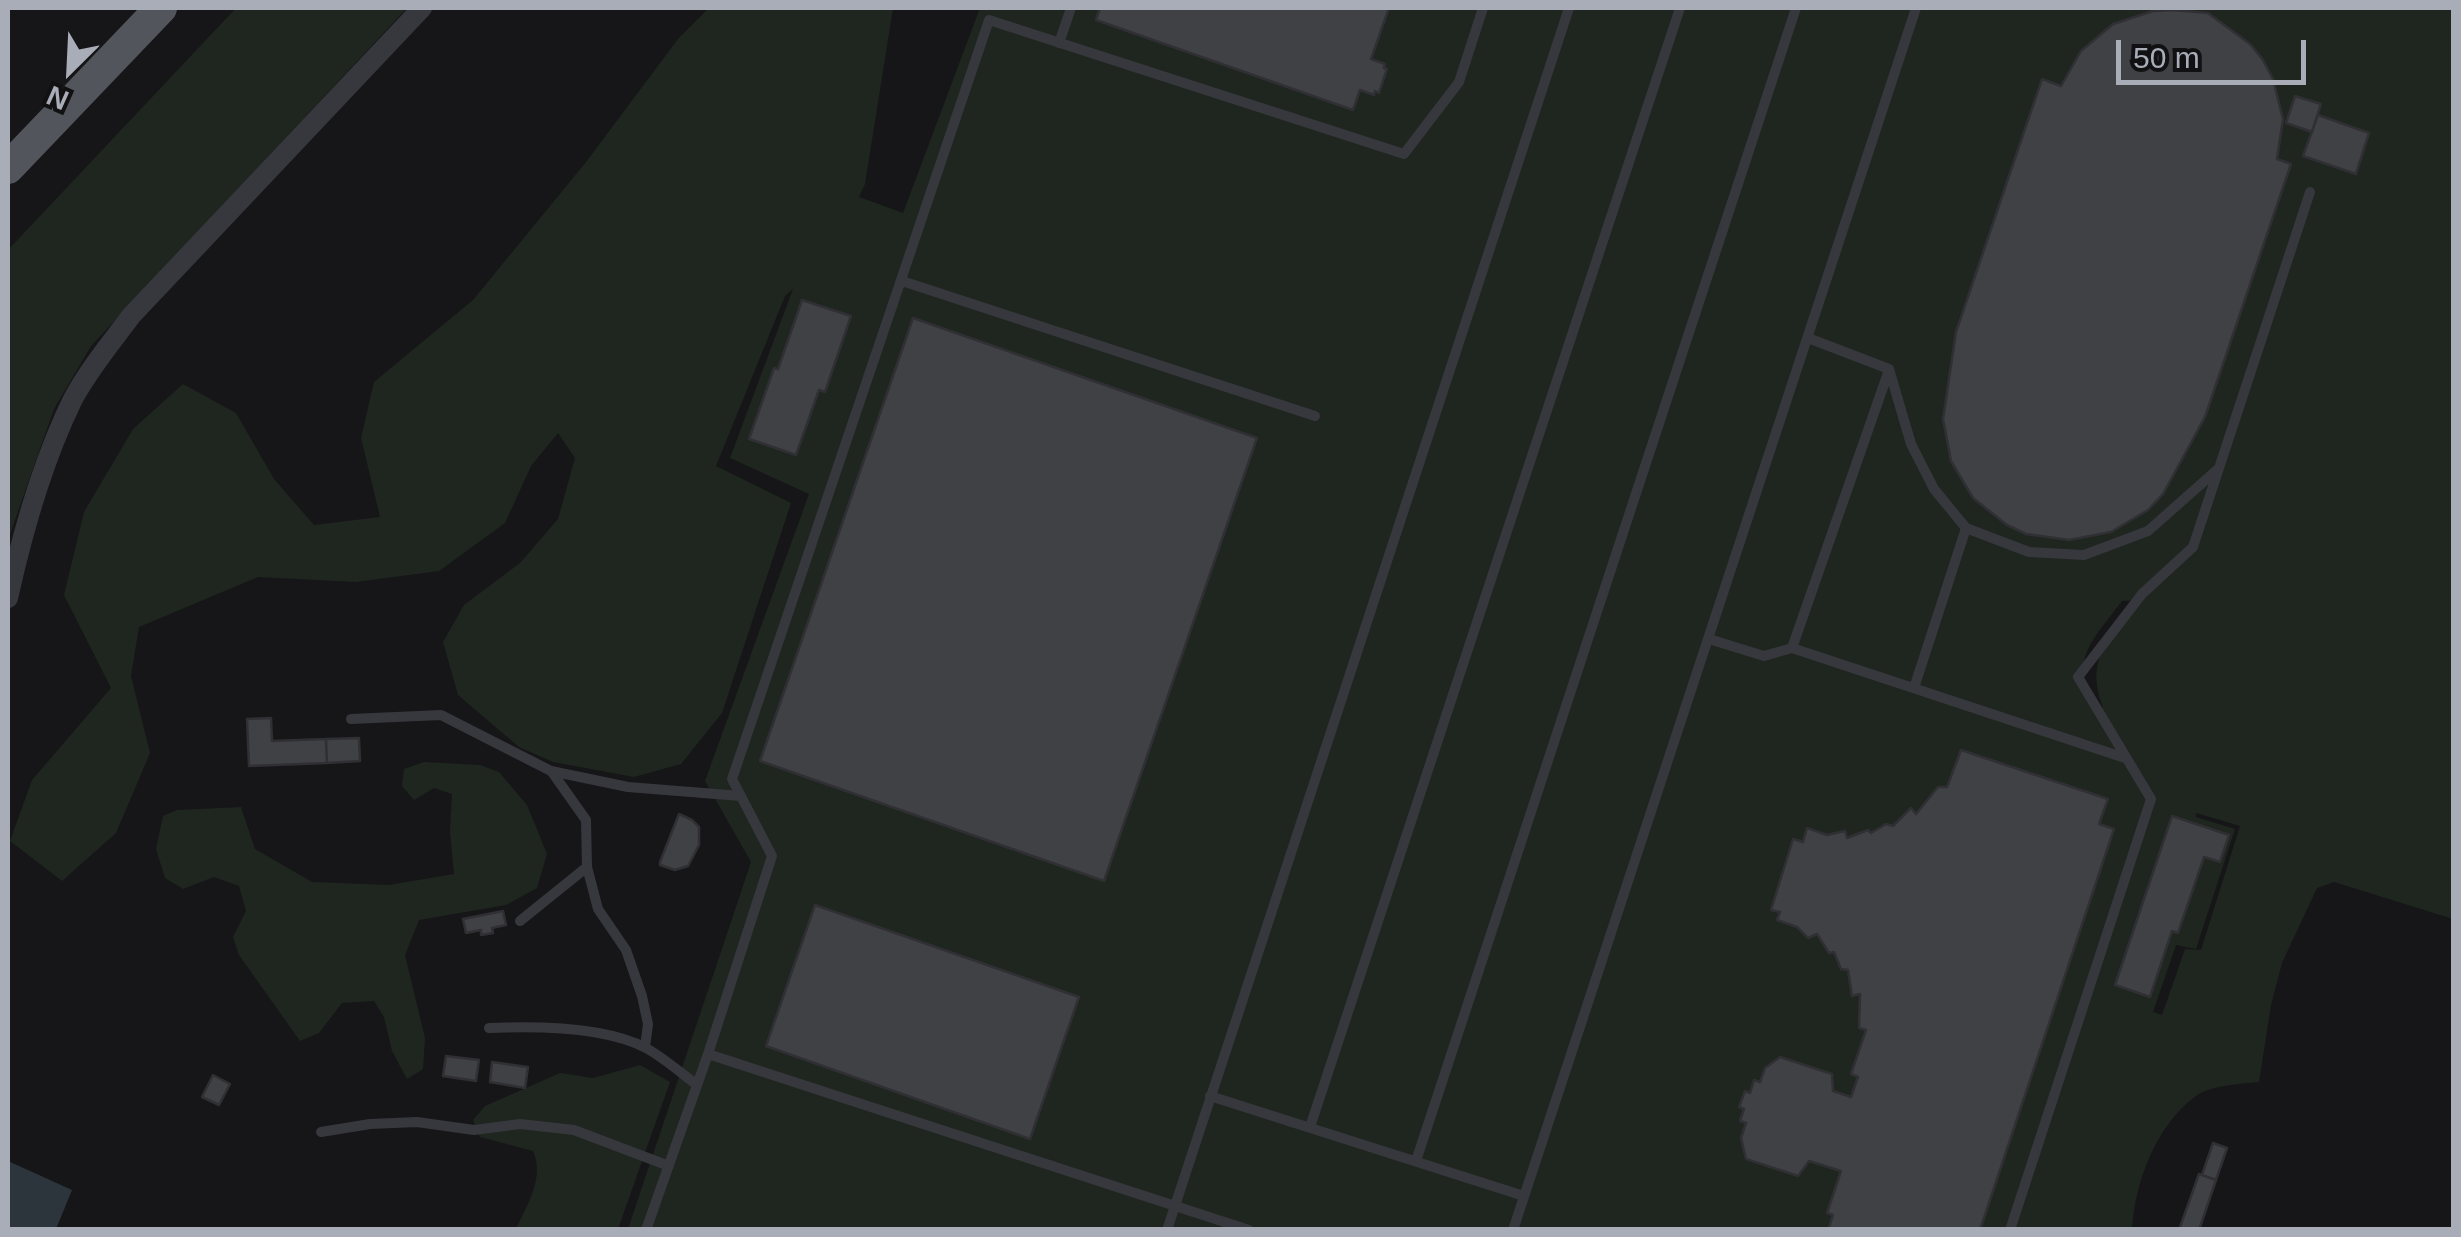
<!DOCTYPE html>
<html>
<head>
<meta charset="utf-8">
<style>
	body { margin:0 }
	#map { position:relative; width:2461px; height:1237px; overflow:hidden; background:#161618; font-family:Helvetica,sans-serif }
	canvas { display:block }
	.frame { position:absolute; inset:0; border:10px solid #a8adb8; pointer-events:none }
	.north { position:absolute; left:20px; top:20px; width:100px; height:100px; -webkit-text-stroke:8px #111113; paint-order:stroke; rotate:204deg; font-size:28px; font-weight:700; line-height:40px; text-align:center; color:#a8adb8 }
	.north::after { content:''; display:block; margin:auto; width:35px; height:45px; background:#a8adb8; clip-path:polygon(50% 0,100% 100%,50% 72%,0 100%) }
	.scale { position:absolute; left:2116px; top:40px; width:190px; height:45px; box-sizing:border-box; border:5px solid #a8adb8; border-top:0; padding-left:12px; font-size:30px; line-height:35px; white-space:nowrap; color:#a8adb8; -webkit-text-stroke:8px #111113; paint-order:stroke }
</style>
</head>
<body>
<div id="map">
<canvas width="2461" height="1237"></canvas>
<div class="frame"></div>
<div class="north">N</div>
<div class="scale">50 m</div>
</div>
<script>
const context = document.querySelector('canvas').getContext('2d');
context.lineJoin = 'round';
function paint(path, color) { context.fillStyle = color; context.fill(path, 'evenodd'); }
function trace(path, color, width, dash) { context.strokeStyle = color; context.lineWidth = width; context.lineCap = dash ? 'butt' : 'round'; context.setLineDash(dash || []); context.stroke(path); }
const green = new Path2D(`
	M236,8H407L91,346L54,409L8,540V250Z
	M709,8H893L865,184L859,197L903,213L980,8H2453V919L2334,882L2317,888L2282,963L2271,1005L2259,1082C2240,1084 2211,1085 2196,1096C2156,1125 2135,1182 2132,1229H628L751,862L705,781L809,494L730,458L793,289L785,296L716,466L791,503L722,713L681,764L634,777L553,762L519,747L458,695L443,642L464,605L520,563L558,519L575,458L558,433L531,466L505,523L439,571L356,582L258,577L139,627L131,676L150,753L116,833L62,881L10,841L32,780L111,688L64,595L84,512L133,429L183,384L236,413L274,479L314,525L380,517L361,438L374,382L473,300L586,162L678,39ZM2143,600C2113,637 2083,654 2103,707L2094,709C2068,659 2093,640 2122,601ZM2196,813L2240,826L2201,950L2185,949L2162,1015L2153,1012L2176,945L2196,949L2235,829L2196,817Z
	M424,762L480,765L499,772L527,805L547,854L537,888L506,905L419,920L405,955L425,1038L423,1069L407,1079L392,1051L384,1017L374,1001L342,1003L319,1033L300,1041L239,955L233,937L246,911L239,886L214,877L183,889L165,878L156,849L163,816L177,810L241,807L255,849L312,882L389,885L454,874L450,831L452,794L434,788L414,800L402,786L404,769Z
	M640,1065L670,1082L618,1229H516C527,1205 545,1177 533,1151L480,1137L473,1120L485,1106L560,1073L593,1078Z`);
const water = new Path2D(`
	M8,1161L72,1190L56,1229H8Z`);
const building = new Path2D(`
	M1100,8H1389L1371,59L1385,64L1384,68L1387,69L1379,93L1375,91L1374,95L1360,90L1353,110L1096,20Z
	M2174,10L2208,13L2250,44L2263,60L2273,79L2283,119L2277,159L2291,164L2205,417L2163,494L2148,510L2111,532L2069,540L2026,534L2007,525L1973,498L1951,461L1943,419L1956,332L2042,79L2061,86L2081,51L2113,24L2153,11Z
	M2295,96L2321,104L2312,132L2286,123Z
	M2318,115L2369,133L2356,174L2303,156Z
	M802,300L851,316L825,392L819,390L796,455L749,439L774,368L778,369Z
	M913,318L1257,438L1104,881L760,761Z
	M271,718L272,741L326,739L327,763L249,766L247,719Z
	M359,738L360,761L327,763L326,739Z
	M1961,750L2108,799L2099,824L2114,829L1980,1230H1828L1833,1215L1827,1213L1841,1171L1809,1161L1798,1176L1746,1159L1741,1138L1746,1123L1740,1121L1744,1109L1739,1107L1745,1091L1750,1093L1754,1080L1760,1082L1765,1068L1780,1057L1832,1074L1833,1091L1851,1097L1858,1077L1851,1074L1866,1030L1859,1028L1860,994L1852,996L1848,970L1841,969L1834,952L1829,953L1817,934L1808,938L1797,927L1777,920L1780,912L1771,910L1793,839L1803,842L1807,828L1827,835L1845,831L1847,838L1868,830L1871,833L1886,824L1893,826L1911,808L1916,814L1938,787H1947Z
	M679,814L692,820L699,827V845L688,866L675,870L660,865V862Z
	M2172,816L2229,835L2220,862L2204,857L2178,933L2172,931L2150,997L2115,985Z
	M815,905L1079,997L1030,1139L766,1046Z
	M503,911L506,925L492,928L493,933L481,935V930L466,933L463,919Z
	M446,1056L479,1060L476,1081L443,1076Z
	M492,1062L528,1067L525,1088L490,1082Z
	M213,1075L230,1084L219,1105L202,1097Z
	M2213,1143L2227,1148L2216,1180L2202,1175Z
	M2199,1174L2216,1180L2199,1230H2179Z`);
const service = new Path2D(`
	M1059,43L1071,8
	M902,281L1315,416
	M1808,338L1889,369L1911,444L1934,489L1966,528L2029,552L2084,555L2148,531L2218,469
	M1709,639L1764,656L1792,648L2125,758
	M1792,648L1889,370
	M1914,688L1966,528
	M351,719L441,715L551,771L628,787L741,796
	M552,772L586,820L587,867L598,909L626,950L642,996L648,1024L645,1047
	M520,921L587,867
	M489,1028C536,1026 604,1026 646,1048C664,1058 681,1073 697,1085
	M708,1054L1249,1230
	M1210,1096L1524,1196
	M1310,1127L1680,8
	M321,1132L370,1124L417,1122L474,1130L520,1124L574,1130L669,1166
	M1416,1161L1796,8
	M646,1230L708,1054L772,856L732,779L989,20L1404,154L1459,82L1483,8
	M1167,1230L1569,8
	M1513,1230L1916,8
	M2010,1230L2151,799L2078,677L2142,594L2193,547L2310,192`);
const minor = new Path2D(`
	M8,598C23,530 42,462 73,399C89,369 111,343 131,316L422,8`);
const primary = new Path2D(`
	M8,168L161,8`);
paint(green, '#1e261f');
paint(water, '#2c353c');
paint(building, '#404145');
trace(building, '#303034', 2.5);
trace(service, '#37383d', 10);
trace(minor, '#37383d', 20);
trace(primary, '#53555c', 32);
</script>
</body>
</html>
